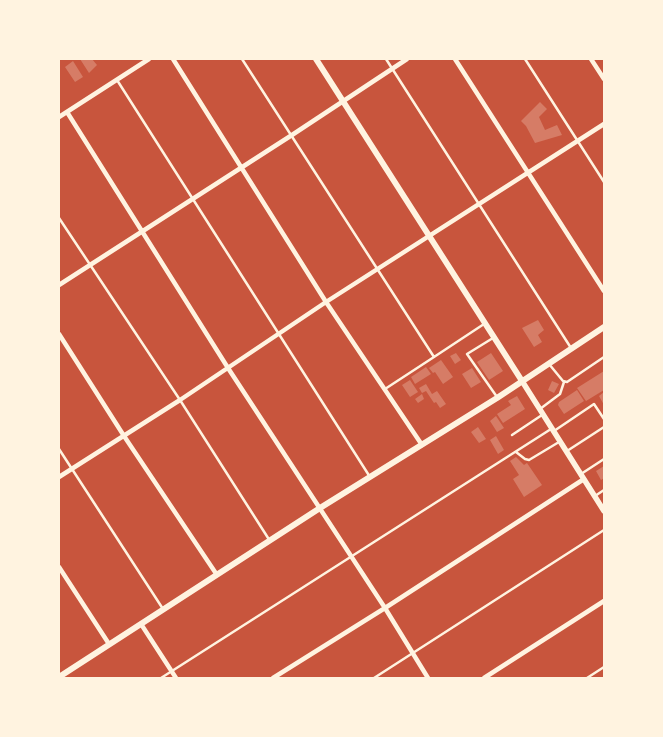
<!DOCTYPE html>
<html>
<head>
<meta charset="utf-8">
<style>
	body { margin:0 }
	#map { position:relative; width:663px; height:737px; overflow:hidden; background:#c8553d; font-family:"Archivo Narrow",sans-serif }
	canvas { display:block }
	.frame { position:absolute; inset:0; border:60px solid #fff3e0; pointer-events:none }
</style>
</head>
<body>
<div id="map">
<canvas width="663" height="737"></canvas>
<div class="frame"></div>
</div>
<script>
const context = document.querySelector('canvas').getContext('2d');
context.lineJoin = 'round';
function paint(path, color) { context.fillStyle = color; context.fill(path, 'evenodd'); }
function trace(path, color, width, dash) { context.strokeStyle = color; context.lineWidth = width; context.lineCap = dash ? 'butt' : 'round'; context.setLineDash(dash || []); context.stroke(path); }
const building = new Path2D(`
	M80,59H92L97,65L89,73Z
	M73,61L83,77L75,82L65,67Z
	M540,102L547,109L539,117L545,130L557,125L562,135L535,143L526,126L521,121Z
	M538,320L544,330L538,335L542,342L534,347L522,328Z
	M456,353L461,360L455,364L450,356Z
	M491,353L503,371L489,380L477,362Z
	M441,360L453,377L443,384L435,372L433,373L429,368Z
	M426,367L431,374L415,384L411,377Z
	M472,368L481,382L471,388L462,374Z
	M604,371V390L586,401L577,388Z
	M410,380L418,392L410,397L402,385Z
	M552,381L559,384L554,393L548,390Z
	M426,384L432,394L437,391L446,404L440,408L436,402L434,403L426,391L422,393L419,388Z
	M577,390L584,401L564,414L558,405L559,402Z
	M604,392V405L599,396Z
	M422,394L424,399L418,403L415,399Z
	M517,396L525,409L503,423L497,414L511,405L508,401Z
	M496,416L504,428L497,432L490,421Z
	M478,427L486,439L479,443L471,432Z
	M496,436L504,450L498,454L490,440Z
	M516,457L524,465L527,463L542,485L524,497L513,479L519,475L510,461Z
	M604,466V478L601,480L596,471Z`);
const service = new Path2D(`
	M242,59L434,357L484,324
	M386,59L571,348
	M525,59L604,182
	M117,80L370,477
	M59,218L180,400L270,541
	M493,338L467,354L497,397
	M549,364L563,381L567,382L604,357
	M385,389L434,357
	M540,409L560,394L564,382
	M554,431L594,404L604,419
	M512,435L542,415
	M59,449L163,609
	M567,451L604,427
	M516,452L525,459L529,460L559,442
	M581,474L604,459
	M595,496L604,490
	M161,678L551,429
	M374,678L604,530
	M587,678L604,667`);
const minor = new Path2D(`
	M173,59L326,302L422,445
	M455,59L604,291
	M591,59L604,79
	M67,112L228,368L385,608L428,678
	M59,117L149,59
	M59,285L292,135L407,59
	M59,334L124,436L217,575
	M59,477L180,400L326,302L604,124
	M59,567L109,644
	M141,624L176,678
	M273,678L385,608L584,479
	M484,678L604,601`);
const tertiary = new Path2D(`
	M522,381L604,511`);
const secondary = new Path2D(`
	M316,59L522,381
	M59,677L320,508L497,398L604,327`);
paint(building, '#d67c66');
trace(service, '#fff3e0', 2.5);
trace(minor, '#fff3e0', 4.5);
trace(tertiary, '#fff3e0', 5.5);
trace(secondary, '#fff3e0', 6);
</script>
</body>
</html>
